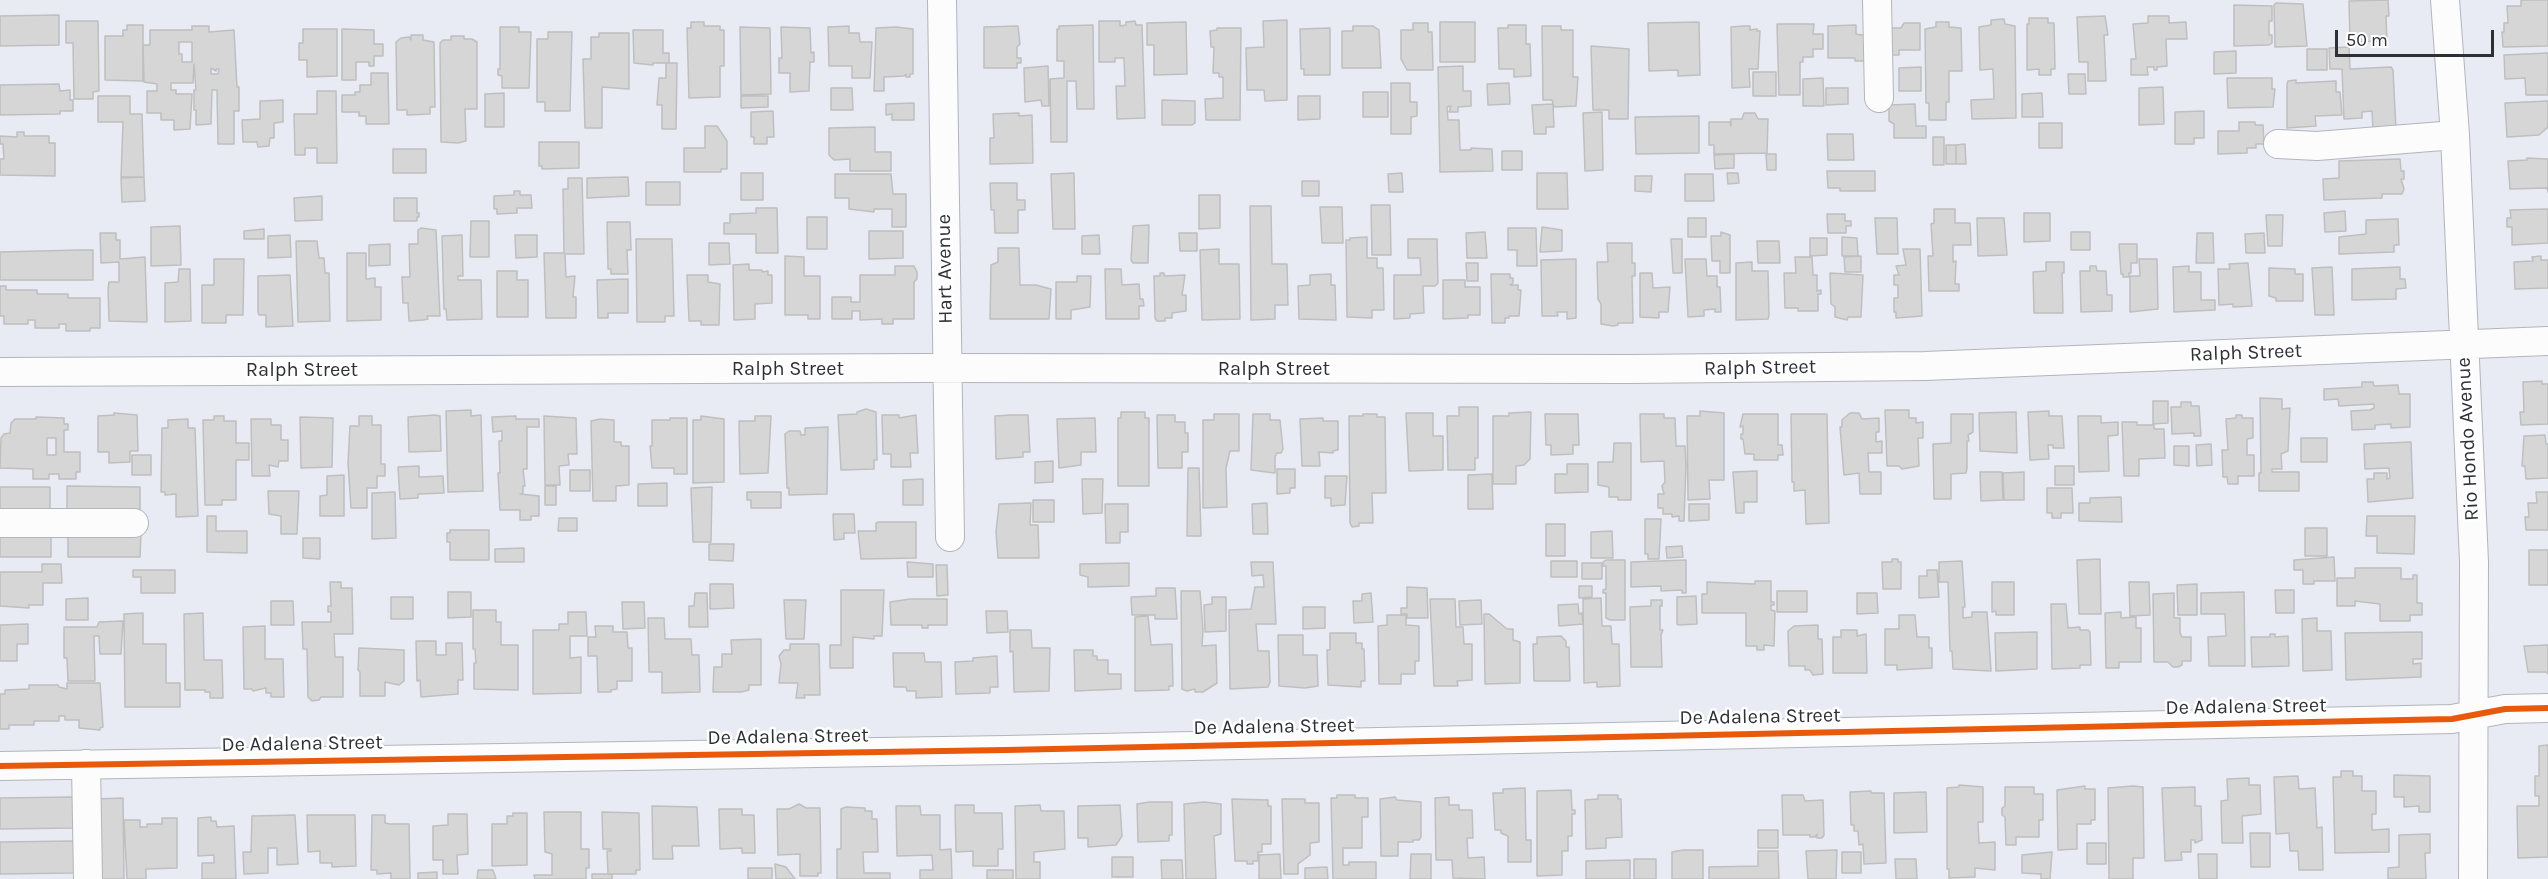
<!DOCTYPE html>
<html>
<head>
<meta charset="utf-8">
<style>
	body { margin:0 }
	#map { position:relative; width:2548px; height:879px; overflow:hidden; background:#e8ebf3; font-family:Karla,sans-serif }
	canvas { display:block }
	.scale { position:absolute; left:2335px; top:30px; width:159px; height:27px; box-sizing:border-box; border:3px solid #2e3036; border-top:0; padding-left:8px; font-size:18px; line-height:21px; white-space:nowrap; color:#2e3036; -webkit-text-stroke:4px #fff; paint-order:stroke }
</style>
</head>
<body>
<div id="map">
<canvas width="2548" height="879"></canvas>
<div class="scale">50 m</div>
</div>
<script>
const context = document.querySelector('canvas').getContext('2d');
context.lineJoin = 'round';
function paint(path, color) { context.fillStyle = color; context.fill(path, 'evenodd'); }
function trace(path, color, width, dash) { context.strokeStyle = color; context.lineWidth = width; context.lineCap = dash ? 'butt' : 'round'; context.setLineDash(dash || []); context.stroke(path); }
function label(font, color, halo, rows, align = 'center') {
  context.font = font + ' Karla,sans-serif'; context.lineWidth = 5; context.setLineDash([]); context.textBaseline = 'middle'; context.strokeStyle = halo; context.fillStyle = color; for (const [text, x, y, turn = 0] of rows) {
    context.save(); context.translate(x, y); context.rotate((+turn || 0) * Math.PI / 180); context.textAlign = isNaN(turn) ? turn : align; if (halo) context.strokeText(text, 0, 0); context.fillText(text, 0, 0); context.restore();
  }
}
const building = new Path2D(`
	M2388,0L2389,16H2386L2387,41L2350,42L2349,1Z
	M2521,0H2548V46L2503,47L2502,32H2504V23H2508L2507,6H2521Z
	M2276,3L2303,4L2307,46L2275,47L2274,5Z
	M2234,5L2272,6V21H2269V35H2272V43L2269,45L2234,46Z
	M59,15V45L0,46V16Z
	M2105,16L2108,35H2104L2106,81H2088V62H2079L2077,17Z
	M2148,16H2169V23L2186,22L2187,39H2166L2167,66L2157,67V70H2154V67H2147L2148,75H2131V59H2136L2133,24L2148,23Z
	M2029,18H2048V23H2054L2055,69H2051V75H2039V69L2027,70V24H2029Z
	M2004,19L2005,24L2015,26L2016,118L1972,119L1971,100L1994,99L1993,69L1980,70L1979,27L1991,25V20Z
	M1287,20V100L1265,101L1264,90H1247L1246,48L1264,47L1263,21Z
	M66,21H98L99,91L93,92V99H74L73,43H66Z
	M1099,21H1120V26L1126,25V22L1135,21L1136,25H1142L1145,118L1117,119L1116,86H1125L1124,58H1115V62H1099Z
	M691,22H704V26H720V30H724V66H720V97L689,98L687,28H691Z
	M1186,22L1187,74L1154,75V45H1147V23Z
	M1440,22H1475V62H1440Z
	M1699,22L1700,75L1678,76V70L1649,71L1648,23Z
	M1936,22H1949V27L1961,28L1962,71H1949V102H1946V120H1929V103H1926L1925,29L1936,27Z
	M1413,23H1428V32H1432L1433,70H1407L1401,59V30H1413Z
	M1904,23H1920V50H1899V55H1886V28H1901Z
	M1777,24H1814L1813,34H1823V49H1813V57H1803V62H1800V95H1779Z
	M127,25H143V81L105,80V36H123V30H127Z
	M1093,25L1094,109H1077L1076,81H1067V142H1051L1050,79L1064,78V61H1057V29H1059V26Z
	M1508,25H1526V44H1530L1531,76L1514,77V69H1499L1498,28H1508Z
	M1856,25V34L1868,36L1869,61H1855V58H1828V26Z
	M192,26H209V32L234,30L237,87H239V111H234V144H218L217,90H212L211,124L196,125V110H194V90H196L194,64L193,83H171V90H176V94H192L190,129L174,130V120H161V113H147V91H157V84L144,82L143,45H150V30H192ZM179,42H192V62H182V54H179ZM211,68L216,71V69H219L218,74H211Z
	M849,26V33H859L860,42H872L870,78H852V66H829L828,27Z
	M1018,26L1020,44L1017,47V58H1021V63H1017V68H984V27Z
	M1353,26H1373L1379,30L1381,68H1342V31H1353Z
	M1542,26H1561V30H1573V77H1578L1576,106L1554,107L1552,100H1543Z
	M1743,26H1750V30L1757,29V31H1760L1758,69H1749L1750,87L1732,88L1731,27Z
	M500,27H519V32H531L529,88H502V76L498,75V69H500Z
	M740,27L770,28L771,94L741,95Z
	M781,27L810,28L811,53L814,52V62H810L809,91L790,92V73H779V58H782Z
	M896,27L913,29V74H910V77H906V74L904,76L884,77V91H874L876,28Z
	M1217,28H1241L1240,120H1206L1205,99L1223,98V77H1219V73H1213L1214,47H1211L1210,31L1217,30Z
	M1330,28V75H1304V69H1301L1300,29Z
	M303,29H337V76L307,77V60H299V43H303Z
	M342,29L374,30V44H383V56H374V66H369V62H356V80H342Z
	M633,30H663V53H669V63H653V65L634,63Z
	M548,32H572L570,111H545V102H537V39H548Z
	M599,33H629V89L602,87V128H585L583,59H591V37H599Z
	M411,35H423V40L434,42L435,107H430V114L407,115V110H397L396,42L401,38L409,37L411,40Z
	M451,36H464V39H472L477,42V109H465L466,141L458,143L441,142L440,43L443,40H451Z
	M1591,46L1629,49L1628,119H1609V110H1593Z
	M2349,47L2350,69L2391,67L2393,70L2396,130H2373L2372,111L2362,112V118L2344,119L2342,69H2330L2329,48Z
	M2307,49H2327V70H2307Z
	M2236,51V73L2214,74V52Z
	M2548,53V95H2526L2525,78L2505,79L2504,55Z
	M666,63H677L676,129H662V105H657L659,78H666Z
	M1048,66L1049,106H1042L1041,100L1025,102L1024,68Z
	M1463,66V91H1471V106L1458,107V112H1449L1451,106L1447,107L1448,120H1459L1460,150H1471V148L1492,149L1493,171L1440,172L1438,67Z
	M1921,67V91H1899V68Z
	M1753,72H1776V96H1753Z
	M371,73H388L389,124H366V116H359V112H342V95H355V92H360V85H371Z
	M2068,74H2085L2086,94H2069Z
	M1823,78L1824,106H1803V79Z
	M2227,78H2272V89H2275L2273,107L2228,108Z
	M2296,80V83L2336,81V92H2340L2342,115L2315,116L2316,126L2287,128V84L2288,81Z
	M1391,83H1410V102H1417V116L1411,117V134H1391Z
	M1509,83L1510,104L1488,105L1487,84Z
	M59,84L60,91L70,90V100H73V111H60V114L0,115V85Z
	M2163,87L2164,124L2139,125V88Z
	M831,88H852L853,110H831Z
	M1826,88H1848V104L1826,105Z
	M317,91H336L337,163H317V148H305V155H295L294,114H317Z
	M1363,92H1388V117H1363Z
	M504,93V127H485V94Z
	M2042,93L2043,117H2022V94Z
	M98,96H130V114H142L144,177H121L123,122H98Z
	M741,96H768V107L741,108Z
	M1298,96H1320V119L1298,120Z
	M283,100V122L274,123V138H270L269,146L258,147L257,142H243L242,120L260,119V101Z
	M1162,100L1195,101V123L1192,125H1162Z
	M2548,101V127L2539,135L2507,137L2505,103Z
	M914,103V120H892V114L886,115V104Z
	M1553,104L1554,127H1546V134H1534L1532,105Z
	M1915,104L1916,126H1926V138H1894V124L1889,121V105Z
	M773,111L774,137H767V144H754V137H751V112Z
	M2204,111V138H2194V144H2175V112Z
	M1602,112L1603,170L1585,171L1583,113Z
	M1019,113V116L1032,115L1033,163L990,164V138H994L993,114Z
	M1744,113H1755L1758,119H1768L1767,153L1714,154V145H1709V122H1730L1731,126V119H1742Z
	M1699,116V153L1636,154L1635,117Z
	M2239,122H2255V125H2263L2264,144H2256V148H2247V153L2218,154V131H2239Z
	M2039,123H2062V148H2039Z
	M705,126H717L727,141V169H721V172H684V148H705Z
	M875,127V152H891V171H850V159L834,160L829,155V128Z
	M17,132H24V136H49V143H55V176L0,175V159H4L3,144H0V136L17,137Z
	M1827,134H1853L1854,160H1828Z
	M1933,137H1944V165H1933Z
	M539,142H579V168L542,169V166H539Z
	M1965,144L1966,164H1956V145Z
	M1946,145H1956V164H1946Z
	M393,149H426V173H393Z
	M1502,151H1522V170H1502Z
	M1734,154V168L1715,169L1714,155Z
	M1766,154H1776V170H1767Z
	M2527,158L2548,159V192L2547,188L2510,189L2508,161L2527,160Z
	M2400,159L2401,171H2404V179H2401L2404,189L2402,194H2382V198L2324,200L2323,179L2339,178V161Z
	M1827,171H1875V191H1840V188H1828Z
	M741,173H763V200H741Z
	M1074,173L1075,229H1053L1051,174Z
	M1402,173L1403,192H1389L1388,174Z
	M1537,173H1567L1568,209H1537Z
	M1727,173H1738L1739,183L1728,184Z
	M835,174H891L893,194H906V227H892V209H874V212L849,209V198H835Z
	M1685,174H1713L1714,201H1685Z
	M1635,176H1652L1651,192L1635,191Z
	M144,177L145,201L122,202L121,178Z
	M628,177L629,196L587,198V178Z
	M568,178H582L584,254H565L566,277L575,276L573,297H576V318H546L544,253H564L563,189H568Z
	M1302,181H1319V196H1302Z
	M646,182H680V205H646Z
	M990,183H1017V200H1025V210H1018V233H995L994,210H991Z
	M514,191H520V195H531L532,208H517V213L497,214V209H494V196L514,195Z
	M1199,195H1220V228L1199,229Z
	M322,196V220L295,221L294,198Z
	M394,198H417V213H419V217H417V221H394Z
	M1371,205H1390L1391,255H1372Z
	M1250,206H1271L1272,264H1287L1288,305H1275V319L1251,320Z
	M1320,207H1342L1343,243H1322Z
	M756,208H777L778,253H756V234H724V223H730V214L756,213Z
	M1934,209H1955V223H1970L1971,245H1953V262L1956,261L1955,284H1959V291H1929L1928,256H1933L1931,224L1934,223Z
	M2548,209V243L2512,245V227H2507V218H2511L2510,210Z
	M2345,211L2346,231L2325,232L2324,213Z
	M2024,213H2050V241L2024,242Z
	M1827,214H1845V221H1851V226H1846V233H1828Z
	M2266,215H2283L2282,246H2268Z
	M807,217H827V249H807Z
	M1688,218H1706V237H1688Z
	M1875,218H1897L1898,254H1877Z
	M1977,218H2004L2007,255L1978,256Z
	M2398,219L2399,245H2394V252L2339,254V237L2366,234V220Z
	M471,221H489V257H470Z
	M607,222H630L631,250H627L628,274H611V269H608Z
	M1149,225L1148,263H1133L1131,260L1133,226Z
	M180,226L181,265L151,266V227Z
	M1542,227L1562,230V251L1540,252Z
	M421,228L436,230L440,316H427L428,319L423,320L409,321L408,303H403L402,277H410L409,244H418V230Z
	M1508,228H1536L1537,266H1517V250H1508Z
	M264,229V239H244V231Z
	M869,231H903V258L869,259Z
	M1485,232L1487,258H1467L1466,233Z
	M1721,232L1730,235V273H1720V261H1712L1711,236H1721Z
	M2071,232H2090V250H2071Z
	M100,233H116V240H120V259L145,257L147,322L109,321L108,289L109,282H119V262L101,263Z
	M1179,233H1197V251H1180Z
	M2197,233H2213L2214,263H2196Z
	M2264,233L2265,253H2246L2245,234Z
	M290,235L291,257L268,258V236Z
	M462,235L463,276H458V280H481L482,319L447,320L446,309H444L442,236Z
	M515,235H537V257L516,258Z
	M1099,235L1100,254H1082V236Z
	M1367,237V258H1377V268H1383L1384,310H1372V318L1347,317L1346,240H1350V238Z
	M1842,237L1857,238L1858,256H1842Z
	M1810,238H1827V255L1810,256Z
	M636,239H672L674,316H665V322H637Z
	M1408,239H1437L1438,283L1435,286H1423L1424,313L1410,314V318L1394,319V275H1421L1420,258H1408Z
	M1671,239H1682V273H1673Z
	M296,241H317L319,258H324L325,273H329L330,321L298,322Z
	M1757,241H1779L1780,263H1758Z
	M709,243H729L730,264L709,265Z
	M1607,243H1632V263H1635V276H1632L1633,323H1618V325L1613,326L1601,324V304L1598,299L1597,262H1608Z
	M390,244V265L369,266V245Z
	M2119,244H2137V263H2131V273H2129V277H2123V274H2121Z
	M998,248H1019L1020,285H1036L1051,289L1049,319H990L991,265L998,262Z
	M1219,249V264H1239L1240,319L1202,320L1200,250Z
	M1903,249H1920L1922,316L1896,318V312H1894V298H1898V285H1894V275H1899L1896,266L1906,265Z
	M79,250H93V280H0V252Z
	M347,253H366V279L375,278V287H381V320L347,321Z
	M785,256L804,257V276H820V319H808V315H785Z
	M1861,256V272H1845L1844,257Z
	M2541,256V260H2548V288L2515,289L2514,262L2533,261L2532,257Z
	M1795,257H1812L1813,275H1817V291L1821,290V294H1818V311H1798V308H1785L1784,273H1796Z
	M214,259H244L243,315H226V323H202V285H214Z
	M1576,259V318L1567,319V312H1557L1558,316H1542L1541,260Z
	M1685,259H1706L1707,276H1717V287H1720L1721,312H1715V309L1704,310V316L1688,317Z
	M2139,259H2157L2158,309L2130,312V276H2140Z
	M1752,262V271H1768L1769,315L1768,319L1736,320V263Z
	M2046,262H2064V273H2062L2063,313H2034L2033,272L2046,271Z
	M1466,263H1478V281H1467Z
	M2248,263L2252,306L2233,307V304L2219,305L2218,269H2230L2229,264Z
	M749,264V270H762V272L768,271V275H772V303L755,304V319L734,320L733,265Z
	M895,266H914L917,272V279L914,282V319H893V324H882V319L860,320V311H852V319H832V297H851V302H860V275H895Z
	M2090,266H2096L2097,271H2106L2107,295H2112V311L2081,312L2080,271H2090Z
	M2189,266V272H2201V300H2215V310L2174,312L2173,267Z
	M2332,267L2334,315H2315L2312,268Z
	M2400,267V279H2405L2406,288L2396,289V299L2352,300V269Z
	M2269,268L2295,269V274H2303V301H2276V298L2269,296Z
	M179,269H190L191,321L165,322V283L178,282Z
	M1105,269H1121L1122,285L1139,284L1140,299H1143L1144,306H1139V319H1106Z
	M497,271H517V280H528V317H497Z
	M1160,273H1164V276L1185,275L1182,295H1186V311L1172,313V318H1165V321H1157L1155,318L1154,276H1160Z
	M1640,273H1652L1653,288L1670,287L1668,312H1659V318L1640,317Z
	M1830,273L1863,275L1861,317H1848L1847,320L1835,317V307L1831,304Z
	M1331,274V285H1335L1336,320L1299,319L1298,286L1310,285V275Z
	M1491,274H1510V278H1513V283L1510,285H1518V290H1521L1519,316H1509V318H1505V323H1492Z
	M290,275L293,326L266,327V315H259L258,312V276Z
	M687,275H708V282L720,284L719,325H701V321H689Z
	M1077,276H1091L1090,307L1071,310V319H1056V282H1077Z
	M628,279V313H608V318H598L597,280Z
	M1443,280H1465V287H1480V315H1468V318L1443,319Z
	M0,286H6V290H37V294H68V298H100V328H90V331H66V324H59V328H35V320H28V324H4V316H0Z
	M2542,381V384H2548V424L2521,425L2520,412H2524L2523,382Z
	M2362,382H2373L2374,386L2398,385L2399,394H2410V427L2391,428V424L2375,425V429L2352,430L2351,411L2370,410L2374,408V404L2339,406L2338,399L2324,400V389L2362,387Z
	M2260,398L2282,399V409L2290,408L2288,451L2281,454L2282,469H2272V472H2299V491H2259V473H2261Z
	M2153,401H2168V423L2153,424Z
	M2181,402H2191V406H2199L2201,436H2194V433L2172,434L2171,407H2181Z
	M1459,407H1478V458H1475V470H1448L1447,416H1459Z
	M866,409L876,412L877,460H874V469L841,470L838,415L857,414V412Z
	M471,410V416L481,415L483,491L448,492L446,411Z
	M1885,410H1909V418H1916V423L1923,422V438H1918L1919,466L1902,469L1899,466H1887Z
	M1700,411L1724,413V480H1709L1710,499L1688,500L1687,416H1700Z
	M2049,411V416H2062L2064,448H2053V445H2048L2049,459L2030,460L2028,412Z
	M1121,412H1145V418H1149V486H1118V418H1121Z
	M1531,412L1530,459L1524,465L1516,466V484H1493V416H1509V413Z
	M2016,412L2017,453L1980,451L1979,413Z
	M114,413L137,415L138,451H130V462L109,463V452H98V416L114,415Z
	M1406,413H1433V436H1443V470L1409,471Z
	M1850,413H1859L1862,419L1879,418V432H1876V442L1882,441V453H1868L1869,472H1881V494H1860L1859,473L1844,475L1840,427H1842V420Z
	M1214,414H1239V451H1230L1226,468L1227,507L1203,508V420H1214Z
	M1253,414H1270V420H1280L1283,449L1281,453H1277L1275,457V473L1251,470Z
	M1363,414H1377V417H1385L1386,493H1372L1373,523H1359V526L1352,527L1350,523L1349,416H1363Z
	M1545,414H1578L1579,445H1573V454L1551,455V445H1546Z
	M1640,414H1664V418H1675L1676,446H1685L1686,465L1684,521H1679V516L1672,517V514H1663V508H1658V494H1664L1662,486L1665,482L1664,461L1641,462Z
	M1743,414H1778V445H1782L1783,455H1778V460H1754V454H1745L1743,439H1741V434H1743V426L1740,427Z
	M1791,414H1827L1829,523L1806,524L1805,490L1794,491V482H1792Z
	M1951,414H1973V432L1968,435L1969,441H1967V468L1966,473L1951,474V499H1934L1933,444L1951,443Z
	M435,415L440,416L441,451L409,452L408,417Z
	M882,415H899V418L916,415L918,453H910L911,467H891V454H883Z
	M1011,415H1028L1030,452H1023V457L996,459L995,416Z
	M1157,415H1175V422H1185V433H1188V452H1182V468H1158Z
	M2236,415H2242V418H2253V438L2247,439V455H2254V476H2238V484H2228L2227,477H2223L2222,450H2228L2226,419L2236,418Z
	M214,416H224V421H236V443H249V460H236V500H222V505H205L203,420H214Z
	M359,416H372V425H381V464H385V476H377V488H367V508H351L348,463L350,426H359Z
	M516,416V419H539V427H527V469H523L525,486H523V494H520L539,496V516H531V520H520V510H500L498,473H500L499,441H502V431L493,432L492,417Z
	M544,416L576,418L577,454H568L569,465L559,466L560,485H545Z
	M701,416L724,419V482L693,483V420H701Z
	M755,416H771L768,473L740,474L739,421H755Z
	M2078,416H2101V423L2118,422V435L2108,436L2109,471L2079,472Z
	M36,417L64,418V424H68V430H64V452H80V472H76V479H59V474H49V479H33V469L0,468L1,438L4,434L10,433L11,423L15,419H36ZM47,438H56V455H47Z
	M300,417L333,418L332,467L301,468Z
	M670,418H687V474H674V468H652L650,446H652V420H670Z
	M1095,418L1096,452H1081V465L1059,468L1057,419Z
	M1323,418V421H1338V450L1333,451V453L1319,452L1320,466H1302L1300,419Z
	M188,419V428H195L198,516L176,517V494L165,495V492H161L162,428H168V420Z
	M251,419H271V425H281V440H288V461H279L278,467L269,465L270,476H252Z
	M600,419L614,420V442H621V446H629V485L616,486V501H593L591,421Z
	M2122,422H2137V425H2154V429H2164L2165,458L2139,459V476H2124Z
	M828,427L827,494L789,495V488H787L785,434L789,431H800L801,435H805V428Z
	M2545,435L2546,444H2548V478L2526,479L2525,466H2522L2524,436Z
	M2301,438H2327V462H2301Z
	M2411,442L2413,498L2368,502L2367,479H2374V473H2387V479L2390,478L2389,468L2365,469L2364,444Z
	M1614,443H1631V500H1618V497H1609V487L1598,485V462H1613Z
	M2211,444L2212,465L2197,466L2196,445Z
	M2174,446H2189V466L2174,465Z
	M132,455H151V475H132Z
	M1053,461V482L1035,483V462Z
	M1567,464H1588V492L1555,493V474H1567Z
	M419,466V477L443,476L444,493L418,494V498L400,499L398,467Z
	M2055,466H2074V485H2055Z
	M1188,468H1199L1201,536H1187Z
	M1277,469H1295V488H1290V493L1277,494Z
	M570,470H590V491H570Z
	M1757,471V502H1744V513H1736L1733,472Z
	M1980,472H2002L2003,500L1981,501Z
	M2024,472V500H2004L2003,473Z
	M1492,474L1493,509H1468V475Z
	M344,475V516H320V496L327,495V476Z
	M1325,476H1347L1345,505L1331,506V498H1325Z
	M923,479V505H903V480Z
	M1082,479H1103L1102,513L1083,514Z
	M667,483V506H638V484Z
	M67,486L140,487V511H67Z
	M545,486H556V505H545Z
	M0,487H50V511H0Z
	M712,487L711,542H693L691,488Z
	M2047,488H2072L2073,513H2061V518H2052V513H2047Z
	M268,491H299L297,534H281V516L269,514Z
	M395,492L396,538L372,539V493Z
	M747,492H781V508H751V500H747Z
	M2536,492H2548V530H2526L2525,517H2529L2528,503H2537Z
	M2121,497L2122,522L2079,521V503H2090V498Z
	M1033,500H1054V522H1033Z
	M1031,503L1030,525H1038L1039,558H998L996,532L999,504Z
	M1267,503L1268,534H1253L1252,504Z
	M1105,504H1128V532H1120V543H1106Z
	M1689,504H1709V520L1689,521Z
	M833,514H854L855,533H844V539L834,540Z
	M207,516H216V531H247V553L207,552Z
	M2367,516H2415L2414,554L2377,553V536H2366Z
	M559,518H577V531H558Z
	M1645,519H1661L1659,559H1648V554H1645Z
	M879,522H916V558L861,559L858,531H876V523Z
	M1546,524H1565V556H1546Z
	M2305,528H2327V556H2305Z
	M450,530H489V560H450V542H447V533H450Z
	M1612,531L1613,558H1591V532Z
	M0,533H51V557H0Z
	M68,533H141L140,557H68Z
	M303,538H320V559L303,558Z
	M709,544H734L733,561L709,560Z
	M1682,546L1683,557L1667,558L1666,547Z
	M524,548V562H495V549Z
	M2529,550H2548V585H2529Z
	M2334,557L2335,581H2314V584H2303V570H2294V560Z
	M1892,559H1898V562H1901V589H1883L1882,562H1892Z
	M2100,559L2101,614H2079L2077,560Z
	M1606,560H1625V620H1610L1606,618V593H1603V590L1606,589V566H1603V562Z
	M1686,560V593H1682V590L1661,591V586L1631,587V562Z
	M1551,561H1577V577H1551Z
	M1962,561L1965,607H1963V618L1972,617V612H1987L1991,671L1953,669L1952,651H1950L1948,582H1939V562Z
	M907,562L933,564V577H908Z
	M1251,562H1273L1276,624H1256L1258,651H1269L1270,682L1268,687L1230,689L1229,610L1251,609L1255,587H1264L1263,575L1252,576Z
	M1129,563V586L1088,587V577L1080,575V564Z
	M1582,563H1602V579H1582Z
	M42,564H61L62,583H43V605H29V608L0,606V572H42Z
	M936,565H947L948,595L937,596Z
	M2355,568H2401V579H2413V575H2417V603H2422V615H2410V621H2380V604L2355,601V606H2337V578H2355Z
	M133,570H175V593H141V577H133Z
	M1927,570H1937L1939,597L1919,598V576H1927Z
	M1755,581H1771V602H1774V605H1771V610L1775,611L1774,646L1764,645V650H1757V646H1746V613H1702V594H1707V582L1755,584Z
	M330,582H341V588H352L353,634H334L335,657H343V697H321L319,700L312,701L308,697L307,649H303L302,622H331V612H328V606H331Z
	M1992,582H2014V615H1996V611L1992,612Z
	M2129,582H2149L2150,615L2130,616Z
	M710,584H733L734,608L710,609Z
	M2197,584V615H2178L2177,585Z
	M1579,586H1592V597L1579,598Z
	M1407,587L1427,588L1428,618H1407V614H1401V608H1407Z
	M1156,588H1175L1177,619H1155V615H1132L1131,597L1156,596Z
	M841,590H884L882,636H874V639L853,637V668H830V645H841Z
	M2275,590H2294V613H2276Z
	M1181,591H1200L1203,630L1202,646L1216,645L1217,683L1203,692H1195V689L1187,691L1182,689Z
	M1777,591H1807V612H1777Z
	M448,592H471V617L448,618Z
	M2244,592L2245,666H2209L2208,637L2226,636L2225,614H2201V593Z
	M695,593H707L708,627H689V606H694Z
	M1371,593L1373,622L1354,623L1353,601H1362V594Z
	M1857,593H1877L1878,613L1857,614Z
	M2174,593V618H2180V633L2182,637H2191V661H2182V665L2178,667H2173L2168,662H2154L2153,594Z
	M1696,596L1697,624L1679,625L1677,624V597Z
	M391,597H413V619H391Z
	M1212,597H1226V631L1205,632L1204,605L1212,604Z
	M88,598V620H66V599Z
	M1601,598L1602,626H1611L1612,644H1619L1620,686L1597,687V682L1584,683L1583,599Z
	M910,599H947V625H928V628H922V625H891L890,602Z
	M1430,599H1455L1456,627H1463L1464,644H1472V680L1457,681L1458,686H1434Z
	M784,600H806L804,639H786Z
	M1481,600L1482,624L1460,625L1459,601Z
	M1651,600H1662V606H1660V630H1663L1661,635L1662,667H1631L1630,607L1651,606Z
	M271,601H293L294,625H271Z
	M622,602H644L645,628L623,629Z
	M1578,604L1579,614L1582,613L1583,624L1559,626L1558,605Z
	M2051,604H2066L2068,628L2080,627V630H2088L2090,632L2091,665H2080V668L2052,669Z
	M1303,607H1325V628L1303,629Z
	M473,610H496V622H501V645H518V690L474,689V663H476L475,649H473Z
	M986,611H1007L1008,632L987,633Z
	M568,612H586L587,636H570V658L581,657V693L533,694V630H559V624H568Z
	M2121,612V618L2136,617V628H2141V662H2119V668H2106L2105,613Z
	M143,613V644H166V683H180V707H125L124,614Z
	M203,613L204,660H222L223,698H210V692H205V690H185L184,614Z
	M1484,614H1489L1507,629H1513V640L1520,642V683L1485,684Z
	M1387,615H1406V625L1419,626V661H1415V674H1401V684H1379L1378,626L1387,625Z
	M1899,615H1915L1917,637H1929V648H1932V668L1897,670V665H1885V629H1899Z
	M1148,616L1151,645L1172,644L1173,686H1169V690L1135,691V617Z
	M648,618H664L665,639H691L692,655H699L700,692L662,693V672H649Z
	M2317,618V631H2331L2332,670L2303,671L2302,619Z
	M123,621L121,654H100L99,636H94L95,681H68L67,658H64V627H97L99,622Z
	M28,624V644H17V661H0V625Z
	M1818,625V639H1822L1823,674L1813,675L1810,670H1805V666H1789L1788,631L1794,626Z
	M265,626V659H283L284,697H271V693H266V688L253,691L252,689H244L243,627Z
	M595,626H613V632H627L628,648H632V681H617V689L611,690V692H598L597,656H588V637H596Z
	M1010,630H1031L1032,648H1050L1049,691L1014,692L1013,651L1010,652Z
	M1841,630H1857V636L1866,634L1867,673H1833V637H1841Z
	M2037,632V669L1996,671L1995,633Z
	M2422,632V659H2413V664L2421,663V677L2346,680L2345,633Z
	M1330,633H1356V643H1362V649H1364L1365,681H1361V687L1328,685L1327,650H1330Z
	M2270,634H2275V637L2288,636L2289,666L2252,667L2251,637H2270Z
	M1278,635H1303V655H1317L1318,686L1305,688L1279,686Z
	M1561,636L1566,641V647H1569L1570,681H1534L1533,644H1537V637Z
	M761,639V685H749V690L741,692H713L714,667H722V654H732L731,640Z
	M416,641H436V655H446V643H462L463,680H458V694L421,697L420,680L417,681Z
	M790,644H819L820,695H804L805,698H796L798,683H779L781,664L779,656L784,650H790Z
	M2548,645V674L2546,672H2528L2524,646Z
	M359,648L404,650V681L399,685L385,682V696H360V672L358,670Z
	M1074,650H1093V656H1097V660H1108V674H1121V689L1075,691Z
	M893,653H924L925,662H941L942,697L916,698V691H907L906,687H894Z
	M997,656L998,687H990V693L956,694L955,662L973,661V658Z
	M67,683H100L103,727L100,728V730L79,728V720H65V716H59V721H34V725H9V729H0V694H5V690L29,689V685H58L59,687L67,689Z
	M2548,745V857L2518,858L2517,806H2539V796H2535V776H2539V746Z
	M2341,771H2353V776H2362V791H2376V814H2372V830L2389,829V852L2335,853L2333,777H2341Z
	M2394,775L2430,776V812H2419V806L2404,807V797H2394Z
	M2298,776L2299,789L2315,788L2317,828L2322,827L2323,870H2299L2298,851H2290L2289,833L2276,834L2274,777Z
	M2249,778V785H2260L2261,814L2242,816L2243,843H2222L2221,801L2228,800L2227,779Z
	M1959,785L1983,787V822H1978L1979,843L1995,842V870L1975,868V877L1949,878V869H1947V788L1959,787Z
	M2085,786V789H2095V820H2091V824H2077V849L2058,850L2057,790Z
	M2133,786L2143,787L2144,858H2133V879H2109L2108,788Z
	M2005,787H2034V794H2043V820H2039V837H2016V845H2006L2005,817L2002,815V808L2005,806Z
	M2195,787V806H2201L2202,840L2195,843V840H2191V852H2181L2182,860L2165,861L2162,788Z
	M1525,788L1526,840H1531V862H1508V836L1501,833V830H1495L1493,793H1503V789Z
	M1571,790L1572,810H1575V814H1572V836H1568V851H1562V875L1537,876V791Z
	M1871,791V793H1884L1886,863L1864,864L1863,844L1859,845L1858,831H1854V825H1851L1850,792Z
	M1926,792L1927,832L1894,833V793Z
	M1337,795H1355V798H1368V817H1362V848H1343V865H1349V862H1376V879H1333L1331,798H1337Z
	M1598,795H1618V799H1621L1622,837L1606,838V848L1586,849L1585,800L1598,799Z
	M1782,795H1803L1805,801L1823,800L1824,835L1822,838H1817V834L1815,837H1810V835H1783Z
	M74,797V828L0,829V798Z
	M1395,797L1397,800L1421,802V837L1419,840H1413V842H1398V856H1381L1380,799Z
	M1449,797V805H1459V810H1472L1473,838H1467L1468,858L1484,857L1485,879L1453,878L1452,860H1436L1435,798Z
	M123,798L124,879H96L95,799Z
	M1232,799L1268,800V806H1271V844H1262V852H1258V861H1253V864H1247V861H1235Z
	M1282,799H1305V803H1319V842L1310,843V855L1298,864V874H1284Z
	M1150,802H1172V835H1169V841L1138,842L1137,804Z
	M1204,802L1221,804V834L1214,836L1216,879H1186L1184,804Z
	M799,804L806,808H820L821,873H818V876H800V854L778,855L777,809H789Z
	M955,805H974V813H1002L1003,849H998V866H973V851L956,852Z
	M1040,805L1041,811H1064L1065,849L1034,852V862H1040V879H1016L1015,806Z
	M1120,805L1122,836L1116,845L1088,847V838H1078V806Z
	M652,806L697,807L699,846H672L673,859H653Z
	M896,806H920L921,815H940V850L951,849L952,879H920V870H933L932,855L897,856Z
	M846,807L865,808V811H872V819H877L878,852H863L864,873H890V879H837V849H841V809Z
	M719,809H742V815H754L755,853H742V848L720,849Z
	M544,812H581V849H589V868H586V879H535L534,875H552V854L545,852Z
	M602,812L639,813L640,870H636V874H608L607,851H611V849H603Z
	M513,813H527V865L492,866V824H507V816H513Z
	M448,814H467L468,854L457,855L458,874H443V860H433V826L448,825Z
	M295,815L298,864L277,865V848H268V873L244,874L243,852H251L252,816Z
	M307,815H355L356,866L332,867V863H320V851L308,852Z
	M372,815H385V823L390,824H409L410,879H391V873L377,874V870H371Z
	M211,817V821H216L217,827L234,826L236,879H202V863H214V855L198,856V818Z
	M162,818H177V868L146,869V879H127L124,820H140V827H147V824H162Z
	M1758,830H1778V848H1758Z
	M2250,833H2270V867H2251Z
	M2430,834V853H2425L2426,879H2388V868L2399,867V835Z
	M74,841V873L0,874V842Z
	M2087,843H2106V864H2087Z
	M1683,850H1703V879H1672V852Z
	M1837,850L1836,879H1808L1806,851Z
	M1758,851H1778L1779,879H1709V867L1758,866Z
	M1842,852H1861V873H1842Z
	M2052,852L2050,879H2041V874L2022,873V855Z
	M1280,854L1281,879H1259V855Z
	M1411,854H1431V879H1410Z
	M2198,854H2217V879H2199Z
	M1112,857H1133V877H1112Z
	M1634,859H1656V879H1634Z
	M1895,859H1916L1917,879H1896Z
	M1161,860H1182L1183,879H1162Z
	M1630,860V879H1586V861Z
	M775,864L786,867L795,879H776Z
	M1327,867L1328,879H1305V868Z
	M748,868H772V879H748Z
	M478,870H493L496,879H477Z
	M987,870H1013V879H987Z
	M437,872V879H418V873Z
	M592,874H612V879H592Z`);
const minor = new Path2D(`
	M942,0L950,537
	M1877,0L1879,98
	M2445,0L2455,135L2474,562L2473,879
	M2278,144L2317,146L2455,135
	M0,372L929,368L1631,369L1925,366L2548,341
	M0,523H134
	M86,764L88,879
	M0,766L1006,750L2452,719L2505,709L2548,708`);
const cycleway = new Path2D(`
	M0,766L1006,750L2452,719L2505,709L2548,708`);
const streetNames = [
	["Hart Avenue",945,269,-91],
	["Ralph Street",2246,353,-2],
	["Ralph Street",1760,368,-1],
	["Ralph Street",788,369],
	["Ralph Street",1274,369],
	["Ralph Street",302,370],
	["Rio Hondo Avenue",2468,439,-93],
	["De Adalena Street",2246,707,-1],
	["De Adalena Street",1760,717,-1],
	["De Adalena Street",1274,727,-1],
	["De Adalena Street",788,737,-1],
	["De Adalena Street",302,744,-1]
];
paint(building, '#d6d6d7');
trace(building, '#bfbfc0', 1.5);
trace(minor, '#b2b5bb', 30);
trace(minor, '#fcfcfd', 28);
trace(cycleway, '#e8590c', 6);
label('20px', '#2e3036', '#fff', streetNames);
</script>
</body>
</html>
